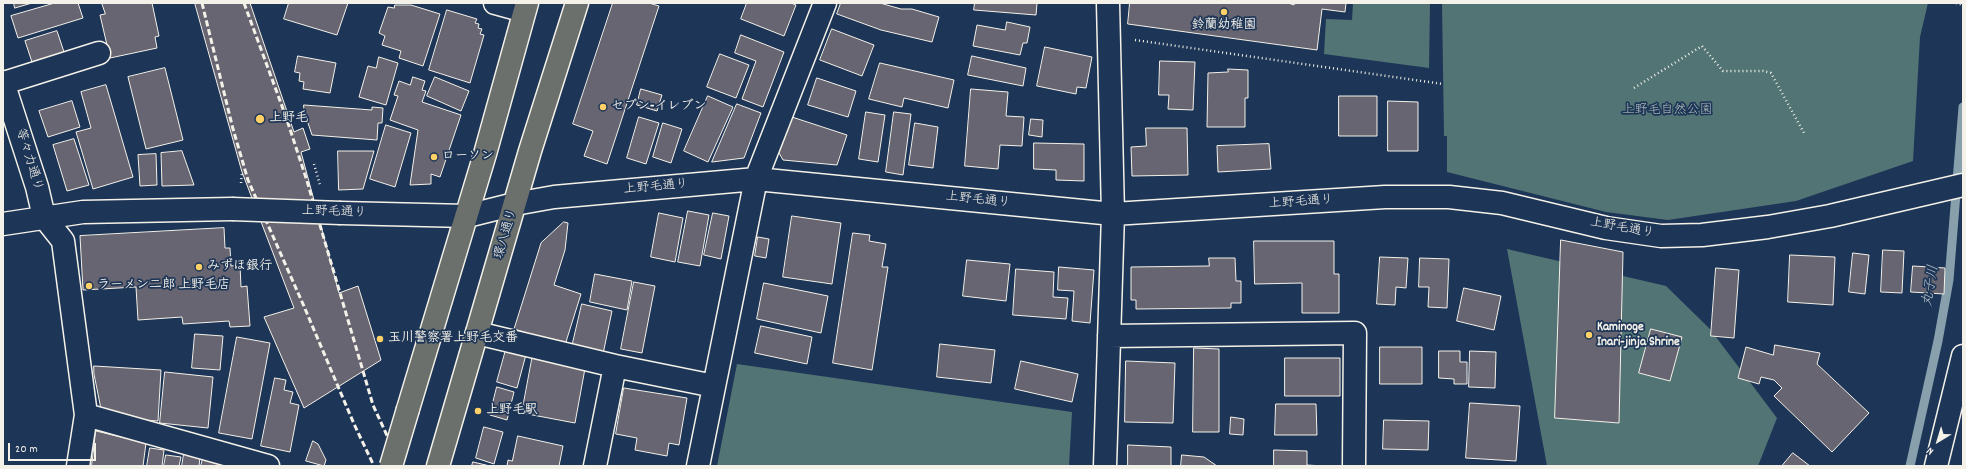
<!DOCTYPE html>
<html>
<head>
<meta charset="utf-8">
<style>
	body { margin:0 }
	#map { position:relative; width:1966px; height:469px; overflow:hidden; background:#1d3557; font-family:Dekko,sans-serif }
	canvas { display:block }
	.frame { position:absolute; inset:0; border:4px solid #f4f1e8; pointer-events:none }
	.north { position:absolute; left:1918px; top:421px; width:40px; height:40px; -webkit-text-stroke:3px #1d3557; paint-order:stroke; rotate:218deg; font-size:11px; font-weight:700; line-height:16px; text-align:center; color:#f4f1e8 }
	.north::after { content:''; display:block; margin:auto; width:14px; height:18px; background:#f4f1e8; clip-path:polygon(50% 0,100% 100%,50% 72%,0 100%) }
	.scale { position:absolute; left:8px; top:443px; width:88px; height:18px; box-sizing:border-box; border:2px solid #f4f1e8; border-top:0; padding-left:5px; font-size:12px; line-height:14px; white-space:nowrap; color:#f4f1e8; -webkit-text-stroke:3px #1d3557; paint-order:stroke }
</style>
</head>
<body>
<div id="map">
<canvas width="1966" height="469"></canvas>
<div class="frame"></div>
<div class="north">N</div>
<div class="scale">20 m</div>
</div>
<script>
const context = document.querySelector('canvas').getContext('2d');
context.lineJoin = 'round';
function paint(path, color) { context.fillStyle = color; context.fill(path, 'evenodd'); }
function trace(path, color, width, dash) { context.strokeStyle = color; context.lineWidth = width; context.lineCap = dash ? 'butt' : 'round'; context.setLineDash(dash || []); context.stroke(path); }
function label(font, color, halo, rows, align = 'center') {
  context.font = font + ' Dekko,"Klee One",sans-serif'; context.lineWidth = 3.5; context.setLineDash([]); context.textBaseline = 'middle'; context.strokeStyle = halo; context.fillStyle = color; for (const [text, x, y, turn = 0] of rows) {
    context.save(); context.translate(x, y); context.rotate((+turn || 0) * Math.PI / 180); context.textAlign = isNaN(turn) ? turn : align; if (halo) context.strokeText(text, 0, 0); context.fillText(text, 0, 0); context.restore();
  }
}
const green = new Path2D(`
	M1353,3H1430L1429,68L1324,54L1326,19L1352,20Z
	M1442,3H1928L1920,37L1913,161L1796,201L1668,220L1606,212L1447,172V136H1444Z
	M1507,249L1666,286L1710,329L1777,418L1758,466H1547Z
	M737,364L1072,412L1069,466H717Z`);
const stream = new Path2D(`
	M1910,466L1938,341L1949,280L1963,107`);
const building = new Path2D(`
	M14,3H32L15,8Z
	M55,3H78L83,18L18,38L11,16Z
	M102,3H152L159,36L155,37L157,48L110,58L100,15L105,14Z
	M195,3H250L294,132L303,128L310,149L301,152L339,293L358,286L381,360L304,408L264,317L294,308L242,172Z
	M289,3H348L337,35L284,19Z
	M613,3H649L659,6L607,164L584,156L593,131L573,124Z
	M747,3H791L796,5L784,36L741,19Z
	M841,3H880L901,9H912L939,17L932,42L881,30L837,14Z
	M975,3H1037L1036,15L974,10Z
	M1130,3H1288L1294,5L1295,3H1346L1345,12L1322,9L1317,50L1128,24Z
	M395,5H411L440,14L423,66L399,58L401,51L382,45L385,36L379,33L388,7L394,8Z
	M447,10L477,19L475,23L479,24L478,28L482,29L480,34L484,35L470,83L429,70Z
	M1007,22L1030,27L1027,43H1023L1020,55L973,46L977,25L1005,30Z
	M832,29L874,45L862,76L820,60Z
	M57,31L64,52L32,62L25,41Z
	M741,35L784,52L763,107L742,99L756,61L735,53Z
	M1045,47L1092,57L1086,88L1077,87L1076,94L1037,86Z
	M720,54L749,65L736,98L707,87Z
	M298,56L336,63L330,93L303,89L304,82L299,81L300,73L295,72Z
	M972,56L1026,68L1023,86L968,75Z
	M379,57L398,63L386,105L359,97L368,66L376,68Z
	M1160,61L1195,62L1193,110L1168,109L1169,95H1159Z
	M880,63L954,80L948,108L904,98L902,107L869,99Z
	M165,68L183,140L146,149L128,77Z
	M1228,69L1248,70V98H1245V127H1207L1208,73L1228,72Z
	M413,77L425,81L422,90L426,91L422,102L461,115L440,177L431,174V184L410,185L418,130L390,120L398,96L394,95L399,81L410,85Z
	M435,77L469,91L461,111L427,96Z
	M817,78L856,91L848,117L808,105Z
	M106,85L133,177L93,189L76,132L91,128L81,92Z
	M641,89L662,95L657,111L637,105Z
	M971,89L1008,92L1006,116L1024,117L1022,146L1000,145L998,169L965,166Z
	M708,96L733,107L708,162L684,151Z
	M1339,96H1377V136H1339Z
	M72,101L80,127L48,137L39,111Z
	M1388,101L1418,102V151H1388Z
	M737,104L761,113L744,158L712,162Z
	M304,105L372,110V107L383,108L382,123H378L377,140L312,135L304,111Z
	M866,112L885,115L878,162L859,159Z
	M894,112L911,114L903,175L886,172Z
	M639,117L659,123L646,164L627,158Z
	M792,117L847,135L837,165L783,160L778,151Z
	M1031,119L1043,120L1042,137L1029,135Z
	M663,123L682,129L671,163L653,157Z
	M915,123L938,127L933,168L909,165Z
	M386,125L411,133L395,187L370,179Z
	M1146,128H1187L1188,175L1132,176L1131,147L1146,146Z
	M74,139L89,185L67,191L53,145Z
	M1034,143L1084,144V181L1056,180V170L1034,169Z
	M1269,144L1271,169L1218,172L1217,146Z
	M182,151L194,185L162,186L161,153Z
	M338,151H374L363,189L339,190Z
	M156,154L157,185L140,186L138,155Z
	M688,211L709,215L700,266L678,262Z
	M659,213L683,218L675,262L651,257Z
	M713,213L729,216L721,259L704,255Z
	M792,216L841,223L832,284L783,277Z
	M564,222L568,223L565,250L554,285L581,294L565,345L514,329L541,243Z
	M224,228L225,248H230L231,266L240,265L241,287L247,286L250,326L230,327L229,321L183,324L182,317L138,320L136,287L83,290L80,236Z
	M853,233L870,235L869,241L886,244L882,267H888L872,370L833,363Z
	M758,237L769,239L766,258L755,256Z
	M1561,240L1623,252L1619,423L1555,418Z
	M1254,241H1334V274H1339V313H1302V283L1255,284Z
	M1883,250L1904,251L1902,293L1881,292Z
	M1853,253L1869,255L1865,294L1849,292Z
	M1790,255L1835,257L1833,305L1788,302Z
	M1380,257L1408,258L1406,288L1396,287L1395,305L1377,304Z
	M1209,258H1235L1236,281H1241V303H1231V308L1136,309V300H1131V267L1209,266Z
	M1420,258L1449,259L1447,308L1428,307L1429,287H1419Z
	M967,260L1010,264L1006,301L963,296Z
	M1913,266L1945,268L1944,294L1911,292Z
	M1059,267L1094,270L1090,323L1072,321L1074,291L1058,290Z
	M1716,268L1739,270L1734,338L1711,336Z
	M1016,269L1054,272L1053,297L1068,298L1066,319L1013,315Z
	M595,274L632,281L627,310L590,302Z
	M634,282L655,286L642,353L621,349Z
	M764,283L828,296L821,333L757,319Z
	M1464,288L1501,296L1494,330L1457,321Z
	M582,304L612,311L603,354L572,347Z
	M761,326L812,337L807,364L755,353Z
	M1651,329L1682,337L1670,381L1639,373Z
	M195,334L223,336L220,370L192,368Z
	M237,337L270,343L252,439L219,433Z
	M940,344L995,350L991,383L937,377Z
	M1775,345L1820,353L1817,364L1869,413L1832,452L1774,396L1782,388L1774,380L1761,377L1759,384L1738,378L1746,347L1773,355Z
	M507,346L527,351L517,388L497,382Z
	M1380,347H1422V384H1380Z
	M1194,348L1219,349V432H1193Z
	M1439,351H1460V362H1467V384H1454V379L1439,378Z
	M1470,351L1496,352L1495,388L1469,387Z
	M533,354L586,363L575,423L522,413Z
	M1285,358H1340V396H1285Z
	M1021,361L1078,374L1072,402L1015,389Z
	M1126,361L1175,363L1173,423L1125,422Z
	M94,366L161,370L158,421L131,419L101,409L94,374Z
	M165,372L213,377L208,428L160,423Z
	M275,378L286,380L284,390L293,392L290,403L299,405L290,452L261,446Z
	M497,387L514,392L507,420L490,415Z
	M624,388L687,398L679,445L669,443L667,456L635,450L637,438L616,434Z
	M1470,403L1520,406L1516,461L1466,458Z
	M1276,404H1316L1317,435H1275Z
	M1231,417L1244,419L1243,435L1230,434Z
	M1384,420L1429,421L1428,450L1383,449Z
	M484,427L503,432L494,464L476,458Z
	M96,431L146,443L143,466H92Z
	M518,436L563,446L559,466H507L508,460L512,461Z
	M313,441L318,444L326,460L324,466L306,461Z
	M1128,445L1171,447V466H1128Z
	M150,448L164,450L162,466H147Z
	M1274,450L1307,451V465L1323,466H1274Z
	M1793,453L1810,466H1782Z
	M184,454L200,457L199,466H182Z
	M204,454L251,466H201Z
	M166,455L181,457L179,466H164Z
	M1182,455L1204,457L1217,466H1181Z
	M473,462L490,466H472Z`);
const path = new Path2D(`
	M1956,3L1963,5
	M1135,40L1443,84
	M1634,88L1702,46L1723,71H1763L1771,73L1804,133
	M314,164L320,185
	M241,183L242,172`);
const minor = new Path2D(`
	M495,3L524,11
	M3,82L37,187L44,217L63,241L86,415L78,466
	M4,83L99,53
	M341,213L467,216L515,204L554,197L756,179L1113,214L1385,197H1449L1502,203L1606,228L1661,236L1702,235L1768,227L1830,216L1963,185
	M3,224L83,212L232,209
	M477,333L615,366L714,386
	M1109,336L1355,333L1354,466
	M86,415L268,466
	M595,466L615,366
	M698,466L756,179L825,3
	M1105,466L1113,214L1108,3
	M1936,466L1963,356`);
const highway = new Path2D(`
	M408,409L485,154L527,3
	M438,466L530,151L577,3`);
const rail = new Path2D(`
	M202,3L233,129L248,180L303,304L354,424L374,466
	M244,3L286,117L307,181L373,405L401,466`);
const minorBridge = new Path2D(`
	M232,209L341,213`);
const highwayBridge = new Path2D(`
	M391,466L408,409`);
const markers = [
	[1224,12,4,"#ffd166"],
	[603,107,4,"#ffd166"],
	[260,119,5,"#ffd166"],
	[434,157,4,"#ffd166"],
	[199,267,4,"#ffd166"],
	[89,286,4,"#ffd166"],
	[1589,335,4,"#ffd166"],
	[380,339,4,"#ffd166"],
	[478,411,4,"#ffd166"]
];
const poiNames = [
	["鈴蘭幼稚園",1224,26,"center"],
	["セブン-イレブン",611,107],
	["上野毛",269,119],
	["ローソン",442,157],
	["みずほ銀行",207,267],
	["ラーメン二郎 上野毛店",97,286],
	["Kaminoge",1597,328],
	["Inari-jinja Shrine",1597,343],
	["玉川警察署上野毛交番",388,339],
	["上野毛駅",486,411]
];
const parkNames = [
	["上野毛自然公園",1667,111]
];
const streetNames = [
	["等々力通り",28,160,73],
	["上野毛通り",656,188,-5],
	["上野毛通り",978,201,6],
	["上野毛通り",1301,203,-4],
	["上野毛通り",334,213,2],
	["上野毛通り",1622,229,10],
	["環八通り",507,234,-74]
];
const waterNames = [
	["丸子川",1932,286,-81]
];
paint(green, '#527475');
trace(stream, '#87a0ac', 9);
paint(building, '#676571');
trace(building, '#f4f1e8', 1);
trace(minor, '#f4f1e8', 25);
trace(highway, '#f4f1e8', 25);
trace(path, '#f4f1e8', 2.5, [1, 3]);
trace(minor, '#1d3557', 22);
trace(highway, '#6b706d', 22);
trace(rail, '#f4f1e8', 3, [6, 3]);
trace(minorBridge, '#f4f1e8', 25, []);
trace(highwayBridge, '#f4f1e8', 25, []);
trace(minorBridge, '#1d3557', 22);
trace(highwayBridge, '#6b706d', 22);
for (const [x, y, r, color] of markers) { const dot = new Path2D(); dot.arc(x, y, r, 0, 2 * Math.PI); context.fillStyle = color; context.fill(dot); trace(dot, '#1d3557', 1.5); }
label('bold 13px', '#f4f1e8', '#1d3557', poiNames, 'left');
label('13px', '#b3bfba', '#1d3557', parkNames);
label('13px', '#f4f1e8', '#1d3557', streetNames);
label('italic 14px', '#b5c2c5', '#1d3557', waterNames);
</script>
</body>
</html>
